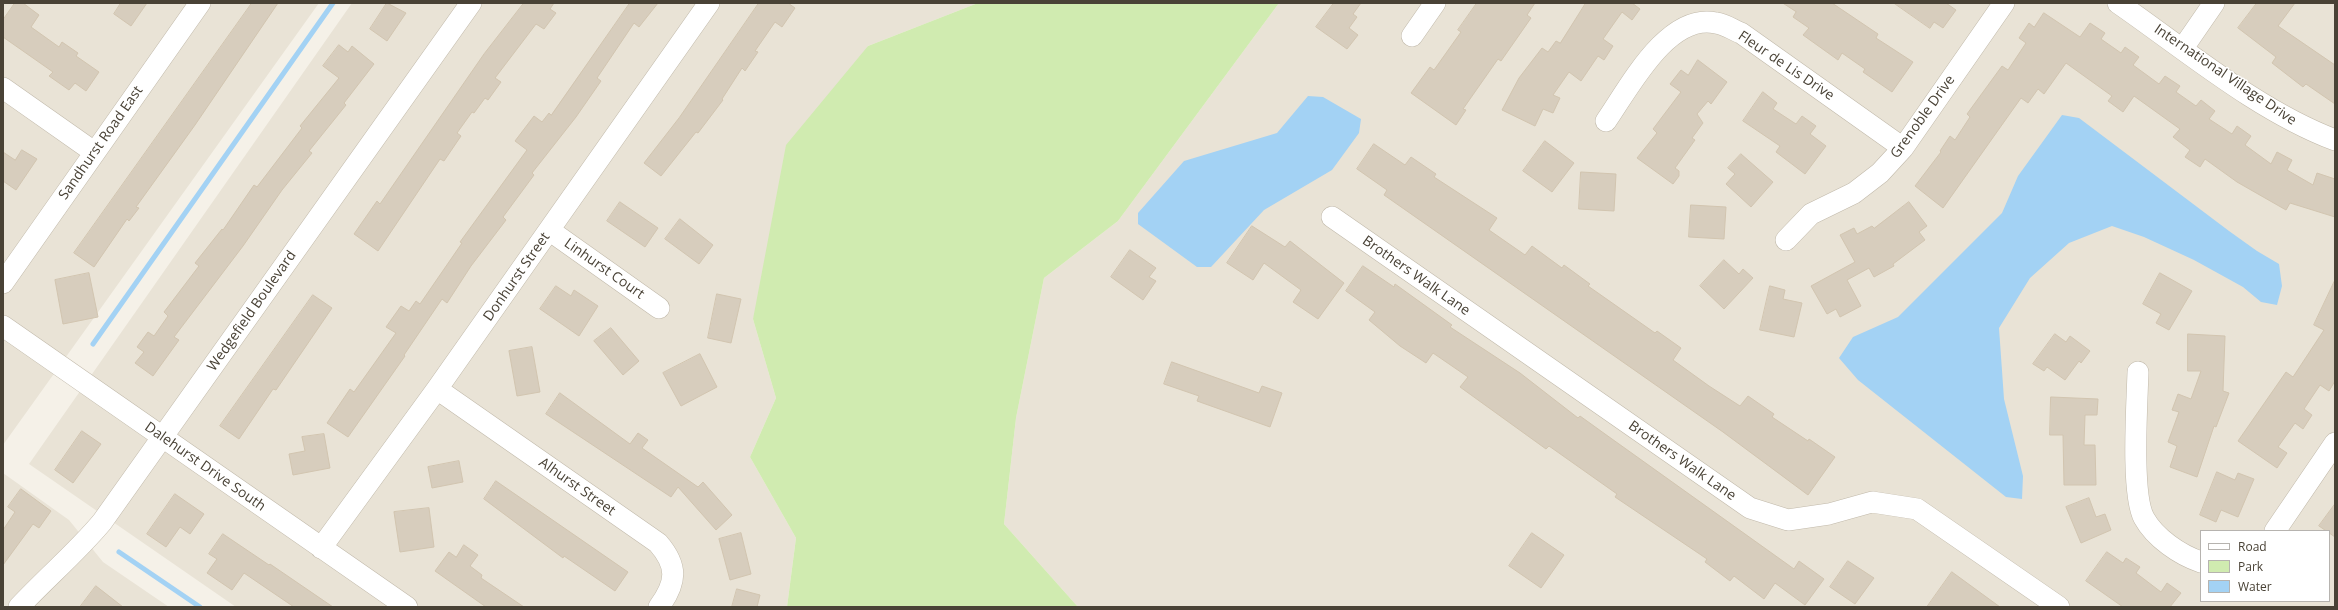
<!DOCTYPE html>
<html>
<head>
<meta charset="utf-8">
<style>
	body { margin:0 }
	#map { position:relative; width:2338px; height:610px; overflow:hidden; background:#f5f1e8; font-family:"Open Sans",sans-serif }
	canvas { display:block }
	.frame { position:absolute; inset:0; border:4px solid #494236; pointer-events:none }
	.legend { position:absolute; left:2200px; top:530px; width:130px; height:72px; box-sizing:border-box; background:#fff; border:1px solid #b6b3af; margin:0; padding:5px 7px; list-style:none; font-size:12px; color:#494236 }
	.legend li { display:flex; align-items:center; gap:8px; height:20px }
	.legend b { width:20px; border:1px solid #b6b3af }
</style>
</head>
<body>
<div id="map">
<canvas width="2338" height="610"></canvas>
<div class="frame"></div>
<ul class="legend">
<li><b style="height:5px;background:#fff"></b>Road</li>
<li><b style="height:11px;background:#d0ebb0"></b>Park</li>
<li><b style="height:11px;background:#a3d2f4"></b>Water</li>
</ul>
</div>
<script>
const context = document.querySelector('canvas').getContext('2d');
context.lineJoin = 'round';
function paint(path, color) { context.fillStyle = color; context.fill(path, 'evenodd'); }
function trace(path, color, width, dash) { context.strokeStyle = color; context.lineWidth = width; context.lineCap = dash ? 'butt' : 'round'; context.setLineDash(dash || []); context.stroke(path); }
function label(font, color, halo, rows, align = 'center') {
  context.font = font + ' "Open Sans",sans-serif'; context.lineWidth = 3; context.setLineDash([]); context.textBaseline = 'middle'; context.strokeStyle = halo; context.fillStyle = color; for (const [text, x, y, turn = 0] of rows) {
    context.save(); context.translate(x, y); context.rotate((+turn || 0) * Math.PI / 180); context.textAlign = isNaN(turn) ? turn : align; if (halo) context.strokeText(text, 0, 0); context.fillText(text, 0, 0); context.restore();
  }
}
const residential = new Path2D(`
	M3,3H319L3,445Z
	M352,3H978L868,46L753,319L776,398L750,457L796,538L787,607H236L29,464Z
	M1279,3H2335V607H1078L1004,524L1016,418L1044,278L1118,221ZM2201,531H2329V601H2201Z
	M3,473L69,520L103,562L169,607H3Z`);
const green = new Path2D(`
	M978,3H1279L1118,221L1044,278L1016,418L1004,524L1078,607H787L796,538L750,457L776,398L753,319L786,145L868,46Z`);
const water = new Path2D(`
	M1308,96L1323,97L1361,119L1359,133L1332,170L1264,210L1211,267H1197L1138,224V213L1184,161L1277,133Z
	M2062,115L2079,118L2229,231L2257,251L2279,264L2282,286L2277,305L2261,302L2243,287L2194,260L2144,237L2112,226L2069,243L2030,278L1999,328L2004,399L2023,476L2022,499L2006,497L1858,380L1839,358L1853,337L1898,317L2002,213L2018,176Z`);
const stream = new Path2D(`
	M93,344L333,3
	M119,552L200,607`);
const building = new Path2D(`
	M15,3H23L39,15L31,27L59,47L62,42L78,53L76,56L99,72L86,91L75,83L69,90L49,76L53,72L3,37V20Z
	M121,3H147L131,26L114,14Z
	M252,3H278L195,125L136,207L139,208L129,221L127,219L94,267L74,253Z
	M387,3L406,13L387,41L370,29Z
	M524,3H554L550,9L556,13L544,29L536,24L495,78L501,82L488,100L485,98L474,113L472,112L457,133L461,136L444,161L440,159L378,251L354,234L377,201L380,204L484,54Z
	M630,3H658L639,27L634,23L597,78L601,81L576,117L532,173L534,175L503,217L506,220L471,266L447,303L442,299L404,355L405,356L348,437L327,423L350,389L354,392L396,333L386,327L401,306L409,311L416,301L420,304L462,243L460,242L527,150L515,141L534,116L542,122L549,113L551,115Z
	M759,3H788L795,8L782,27L775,22L755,51L758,52L745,71L742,68L722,99L723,100L698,133L696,132L661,176L644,163L679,118Z
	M1334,3H1361L1353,14L1357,17L1349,28L1358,35L1347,49L1316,27Z
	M1477,3H1535L1527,15L1531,18L1501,61L1498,59L1463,109L1466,110L1456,125L1411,93L1430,67L1434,70L1461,32L1458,30Z
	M1586,3H1632L1640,9L1632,20L1622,12L1603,39L1613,46L1604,60L1598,56L1581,81L1569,72L1553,95L1560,98L1553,113L1543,109L1535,126L1502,110L1519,78L1542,48L1548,52L1556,41L1560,43Z
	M1783,3H1832L1878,34L1876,38L1913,62L1892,92L1863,72L1865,69L1842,53L1838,60L1803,35L1809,28L1793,17L1796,12Z
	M1894,3H1946L1956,10L1943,28L1934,22L1930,28Z
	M2257,3H2295L2278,26L2335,65V104L2306,84L2303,87L2272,63L2276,57L2238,28Z
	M2044,13L2080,37L2090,23L2105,33L2101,39L2121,53L2125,47L2139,57L2133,65L2159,84L2165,76L2180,86L2176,92L2196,106L2201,100L2215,111L2209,119L2232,134L2237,126L2251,136L2245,145L2271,164L2277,152L2292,160L2287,170L2313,185L2317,173L2335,179V217L2290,203L2286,210L2237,182L2205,159L2200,167L2185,157L2190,150L2173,137L2180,129L2134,96L2123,112L2108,101L2112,96L2066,63L2044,94L2038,89L2028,103L2021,98L1943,208L1915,186L1941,152L1940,151L1950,136L1955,140L1970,117L1967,114L2002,66L2008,70L2026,43L2019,38L2029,23L2034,27Z
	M339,45L348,52L352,46L374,64L344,103L346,105L309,151L312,153L282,190L243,246L174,337L179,340L153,376L135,363L144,352L137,347L148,332L154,336L168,316L164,312L199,266L195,263L222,229L223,230L254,185L257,187L302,128L300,126L339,78L323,66Z
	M1698,60L1727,82L1711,104L1708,101L1697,114L1703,123L1692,138L1695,140L1675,168L1679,171V176L1673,184L1637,158L1657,133L1653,129L1681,92L1670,84L1681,70L1688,75Z
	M1763,92L1777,103L1773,109L1796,124L1802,116L1816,126L1810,134L1826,146L1805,174L1776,152L1780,146L1743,121Z
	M1545,141L1574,163L1552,192L1523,171Z
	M1374,144L1405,165L1411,157L1436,174L1434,177L1497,218L1489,230L1525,255L1532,246L1562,268L1564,265L1590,284L1588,286L1655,333L1657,331L1681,348L1673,360L1709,386L1740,406L1748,396L1774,414L1772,417L1808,441L1809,439L1835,457L1808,495L1723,432L1384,195L1387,190L1357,169Z
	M22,150L37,159L16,190L3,181V152L15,160Z
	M1741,154L1773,182L1751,207L1726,184L1735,174L1728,168Z
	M1581,172L1616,174L1614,211L1579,209Z
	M620,202L658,228L645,247L607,221Z
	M1909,202L1927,226L1919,232L1925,240L1893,264L1894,266L1874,277L1869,268L1847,280L1861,306L1840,317L1836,309L1827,314L1811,286L1855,262L1840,235L1854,228L1857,234L1872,226L1874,228Z
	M1691,205L1726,207L1724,239L1689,237Z
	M680,219L713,245L699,264L665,239Z
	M1252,226L1285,247L1290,241L1344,283L1318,319L1293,302L1301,290L1264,263L1253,280L1227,263Z
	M1130,250L1156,268L1149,277L1156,281L1143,300L1111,277Z
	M1724,260L1739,274L1743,269L1753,278L1724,309L1700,286Z
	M1363,266L1394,287L1395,284L1452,325L1450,327L1520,373L1578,418L1580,416L1605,434L1794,569L1799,561L1824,579L1805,605L1775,583L1764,599L1734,576L1730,581L1705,562L1707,559L1615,497L1617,494L1549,446L1546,449L1460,387L1468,377L1433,353L1426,363L1400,346L1369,320L1375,312L1346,291Z
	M89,273L98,317L63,324L55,280Z
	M2160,273L2192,291L2169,330L2156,323L2161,314L2143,304Z
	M2335,280V381L2329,391L2320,385L2304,409L2312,415L2303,429L2295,423L2278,447L2287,453L2277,468L2238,441L2286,372L2293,377L2324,330L2314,325Z
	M556,286L571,296L574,290L598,306L579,336L540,309Z
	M1770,286L1785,290L1783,299L1802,303L1794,337L1760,330Z
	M717,294L741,299L731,343L708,338Z
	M313,295L332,308L276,390L273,389L239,439L220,426Z
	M611,328L639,361L623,375L594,341Z
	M2055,334L2066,342L2070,336L2090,351L2081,363L2079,361L2065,380L2047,367L2044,371L2033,364Z
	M2188,334L2225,336L2223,391L2229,393L2216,427L2214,426L2197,477L2170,467L2177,446L2168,442L2179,412L2172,410L2178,394L2191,399L2201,371H2188Z
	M532,347L540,392L517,396L509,351Z
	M700,354L717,387L681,406L663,373Z
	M1172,362L1259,393L1262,386L1282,393L1270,427L1197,401L1199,396L1164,384Z
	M560,393L630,444L638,433L648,440L642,448L698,487L703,482L732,515L716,530L678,487L671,497L546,414Z
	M2051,397L2098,399L2097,415H2085L2084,445H2095L2096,485H2064L2063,435H2050Z
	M82,431L101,444L73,483L55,470Z
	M324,434L330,468L293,475L289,454L305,451L302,437Z
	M459,461L463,482L432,488L428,467Z
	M2217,472L2235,480L2238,473L2254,479L2238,517L2221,510L2216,522L2200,515Z
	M496,481L628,572L615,591L564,556L563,558L484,499Z
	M21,489L51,511L39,528L33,524L3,565V530L15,512L8,507Z
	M175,494L204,514L190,534L180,527L166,547L147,534Z
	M2089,498L2096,517L2105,514L2111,530L2081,543L2066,507Z
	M2335,504V537L2319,526Z
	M429,508L434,547L400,552L394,512Z
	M741,533L751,574L730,580L719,539Z
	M1532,533L1564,555L1541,588L1509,566Z
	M223,534L269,565L270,564L333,607H294L244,573L232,590L207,573L217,559L209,554Z
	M464,545L478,555L470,566L482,575L481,578L524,607H486L435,571L449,552L456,557Z
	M2107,552L2123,563L2126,558L2140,567L2136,573L2161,592L2167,583L2181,593L2170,607H2123L2086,581Z
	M1848,561L1874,578L1855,604L1830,587Z
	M1952,572L2000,607H1927Z
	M96,586L123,607H80Z
	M737,589L760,595L757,607H732Z`);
const minor = new Path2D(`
	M2118,3C2186,50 2258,111 2335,140
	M1412,36L1435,3
	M2183,48L2214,3
	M3,88L94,152
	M1606,121C1629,88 1668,12 1716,23C1725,24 1733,30 1741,33L1903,148
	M1332,217L1750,508L1788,520L1829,514L1872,502L1917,509L2059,607
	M549,230L659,308
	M1786,240L1811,214L1854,193L1880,173L1903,148L2004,3
	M3,283L200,3
	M3,326L407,607
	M2138,372C2137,404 2131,494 2144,518C2155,538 2180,555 2201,562
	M437,389L658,543C678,566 677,582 659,607
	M2275,531L2335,443
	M321,548L437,389L709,3
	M19,607C46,578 76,553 102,522L471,3`);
const streetNames = [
	["Fleur de Lis Drive",1786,66,34],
	["International Village Drive",2225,75,34],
	["Grenoble Drive",1923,117,-54],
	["Sandhurst Road East",101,143,-55],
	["Linhurst Court",604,269,35],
	["Brothers Walk Lane",1416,276,35],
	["Donhurst Street",517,277,-55],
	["Wedgefield Boulevard",252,311,-55],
	["Brothers Walk Lane",1682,461,35],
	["Dalehurst Drive South",205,467,35],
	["Alhurst Street",577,487,35]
];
paint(residential, '#e9e3d6');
paint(green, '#d0ebb0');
paint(water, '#a3d2f4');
trace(stream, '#a3d2f4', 5);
paint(building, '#d7cdbd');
trace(building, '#d2c5b0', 1);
trace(minor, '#c1b9aa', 22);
trace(minor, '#fff', 21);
label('14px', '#494236', '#fff', streetNames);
</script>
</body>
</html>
